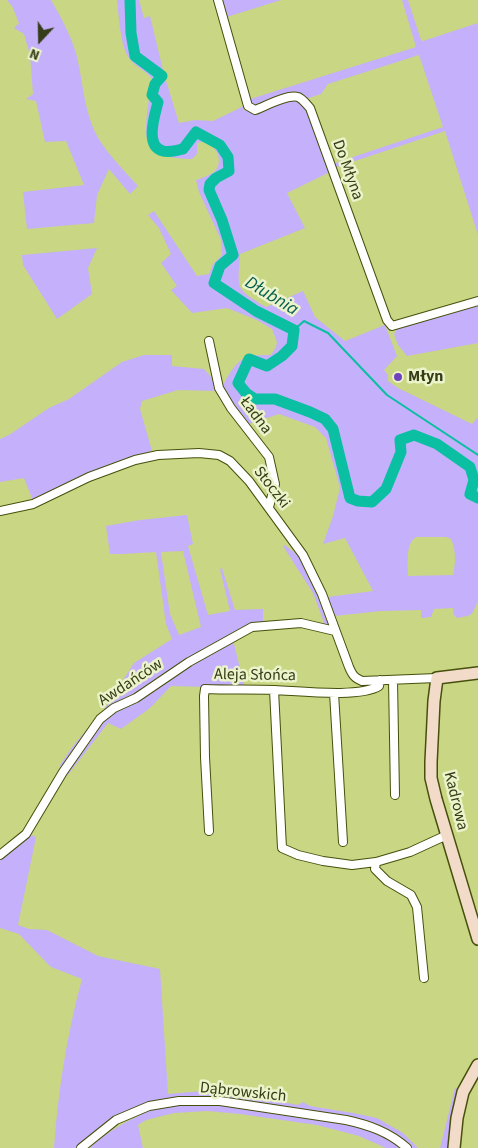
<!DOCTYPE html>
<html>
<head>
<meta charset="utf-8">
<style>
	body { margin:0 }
	#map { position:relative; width:478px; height:1148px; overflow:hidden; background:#c9d683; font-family:"Source Sans 3",sans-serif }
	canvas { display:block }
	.north { position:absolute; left:15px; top:15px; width:50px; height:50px; -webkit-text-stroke:4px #ebf3ca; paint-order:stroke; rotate:201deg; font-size:14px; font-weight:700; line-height:20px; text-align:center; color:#363b18 }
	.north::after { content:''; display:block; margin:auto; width:18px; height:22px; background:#363b18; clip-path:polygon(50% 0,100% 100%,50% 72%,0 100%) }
</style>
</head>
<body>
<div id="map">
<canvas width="478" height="1148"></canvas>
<div class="north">N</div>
</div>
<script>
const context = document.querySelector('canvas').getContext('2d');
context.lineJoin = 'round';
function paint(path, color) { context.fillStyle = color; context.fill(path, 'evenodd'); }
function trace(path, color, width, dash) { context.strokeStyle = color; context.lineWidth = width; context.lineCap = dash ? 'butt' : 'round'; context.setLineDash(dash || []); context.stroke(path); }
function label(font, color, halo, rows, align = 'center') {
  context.font = font + ' "Source Sans 3",sans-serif'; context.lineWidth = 5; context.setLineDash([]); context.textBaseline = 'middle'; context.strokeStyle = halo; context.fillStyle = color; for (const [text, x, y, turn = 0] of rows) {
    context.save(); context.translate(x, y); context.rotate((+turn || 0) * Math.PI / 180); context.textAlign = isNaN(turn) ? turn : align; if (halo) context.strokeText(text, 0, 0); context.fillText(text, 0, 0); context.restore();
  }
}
const green = new Path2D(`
	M7,0H51C61,17 70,34 76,53C82,76 83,101 92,125C100,147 122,168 138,186L130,194L109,169L97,195L94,223L27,229L23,192L84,185L66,141L45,142L36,101L26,99L33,94L30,55L24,34L14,28L19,23L12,6Z
	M117,0H139L144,18L150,16L164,74L179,123L195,120L213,121L244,106V110L252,112L290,99L297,98L305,104L330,172L287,193L305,228L240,254C240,263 237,278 240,287C244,295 258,302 266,307L303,291L315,317L345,341L385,325L397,356L384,370L388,375V381L398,388L472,424L478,417V601C471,616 474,615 457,618L454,615L453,608L434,609L431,617L421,618V610L381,611L334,616L328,597L373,591L345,538L323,544L333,516L340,488L326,438L315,427L279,414L249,424L235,408L222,387C228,376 236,360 249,356C256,355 264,355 271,355L276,347L277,342L272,329L257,320L227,308L192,313L171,290L177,286L161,263L171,254L159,228L148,215L154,211L197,276L209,274L213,264L222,255L221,240L199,192L196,180C202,178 211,175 215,171C226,159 212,137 197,143V154L192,159C180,159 156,157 149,145C142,131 150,96 152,79C147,71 135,67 129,58C120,45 119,16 117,0ZM416,537H446L451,539C456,551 456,562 453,575L408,576C408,564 405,544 416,537Z
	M221,0H281L227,17Z
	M402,0H408L421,40L423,41L478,23V235L445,131L334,168L332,164L443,127L419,55L328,84L321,94L306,99L300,94L255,108L247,100L416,47Z
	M97,248L88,268L92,294L57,319L23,265L22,255Z
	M478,305V343L407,356L398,345L394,334L397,329Z
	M144,355H172V366L204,369L212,378L217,391L178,390L142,401L140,409L152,451L108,465L33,501L24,478L0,482V439L9,435L49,408L69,399L122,362Z
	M187,515L193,544L188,546L208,615L230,611L220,569L222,568L235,610L263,609V622L240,628L133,696L113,704L111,708L61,770L60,765L73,746L105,708L134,663L172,639L166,624L156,552L122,554H110L106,526L140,520ZM183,551L201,627L179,635L170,614L161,552Z
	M285,545L300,557L313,583L330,622L325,625L313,593L283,546Z
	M233,640L245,688L171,686L150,708L121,729L108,723L67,776L64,774L101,721L112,712Z
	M28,834L36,837L18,925L29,929L47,930L98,956L160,969L168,1094L204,1091L233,1093L298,1105L303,1102L310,1106L353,1113L377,1118L403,1133L418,1148H411L398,1135L382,1127L363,1120L218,1099L129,1111L111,1119L77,1148H54C58,1091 67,1034 82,979L51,967L44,960L19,934L0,928V860L13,850Z
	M455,1088L459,1089L450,1148H440Z
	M182,1104L222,1105L350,1125C369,1129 386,1135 401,1148H386L359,1136L317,1125L240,1114L207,1111L174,1113L146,1120L138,1125L143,1148H90C103,1134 136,1115 155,1109C163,1107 173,1106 182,1104Z`);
const stream = new Path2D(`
	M294,330L304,321L328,333L387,395L478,455`);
const river = new Path2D(`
	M130,0L131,33L135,56L162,76L155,84L152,95L158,102C155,115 144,146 163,151C169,153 177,150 183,149L196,132L220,145L228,157L229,171L216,178L210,184L209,190L222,220L233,255L220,266L214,283L256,311L294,330L292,346L282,356L267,366L249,359L238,383L246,393L255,399H275L310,412L325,419L333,429L350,498L358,501L372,502L386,489L401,452L400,440L414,435L437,444L470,467L474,480L470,494L478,498`);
const street = new Path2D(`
	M218,0L248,106L255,110C266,106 287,94 298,97C303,99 306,104 310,108L387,320L392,326L478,301
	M209,341L219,388L231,408L269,457L275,484L269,507
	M0,511L33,504L89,477L135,460L158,455L199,453L219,455L230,461L249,481L303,555L322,594L349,667C352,674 354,678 362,681L437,678
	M393,680L395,795
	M274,690L282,848L298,855L323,861L352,865L376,862L410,852L447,835
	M334,693L343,842
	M209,831L205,757L204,696L205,689C229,690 252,689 275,690C300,691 360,698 379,686L380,680
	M0,855L26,834L63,772L100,719L114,708L136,698L189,662L252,627L301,623L335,631
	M376,862L375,869L387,881L411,895L417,907L424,978
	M81,1148L116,1120L149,1106L179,1101H220L346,1120C369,1125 389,1132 407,1148`);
const secondary = new Path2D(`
	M478,673L437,678L434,701L431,762V778L436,799L478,939
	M454,1148L457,1118L463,1092L478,1065`);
const markers = [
	[398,377,5,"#6f43bb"]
];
const streetNames = [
	["Do Młyna",347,170,70],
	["Ładna",255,416,53],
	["Stoczki",271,488,52],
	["Aleja Słońca",255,676,1],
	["Awdańców",131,683,-33],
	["Kadrowa",455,801,76],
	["Dąbrowskich",243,1093,6]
];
const poiNames = [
	["Młyn",408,377]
];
const waterNames = [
	["Dłubnia",271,297,31]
];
paint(green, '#c5b0fc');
trace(stream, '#0bbfa2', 2);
trace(river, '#0bbfa2', 11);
trace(street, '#474f0c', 10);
trace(secondary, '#474f0c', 14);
trace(street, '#fff', 8);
trace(secondary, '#f3dbc9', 11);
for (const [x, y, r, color] of markers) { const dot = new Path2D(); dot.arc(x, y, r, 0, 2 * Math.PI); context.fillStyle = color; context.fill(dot); trace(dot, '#ebf3ca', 2); }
label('16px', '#363b18', '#ebf3ca', streetNames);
label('bold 16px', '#363b18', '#ebf3ca', poiNames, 'left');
label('italic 18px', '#045d4e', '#ebf3ca', waterNames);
</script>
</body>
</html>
